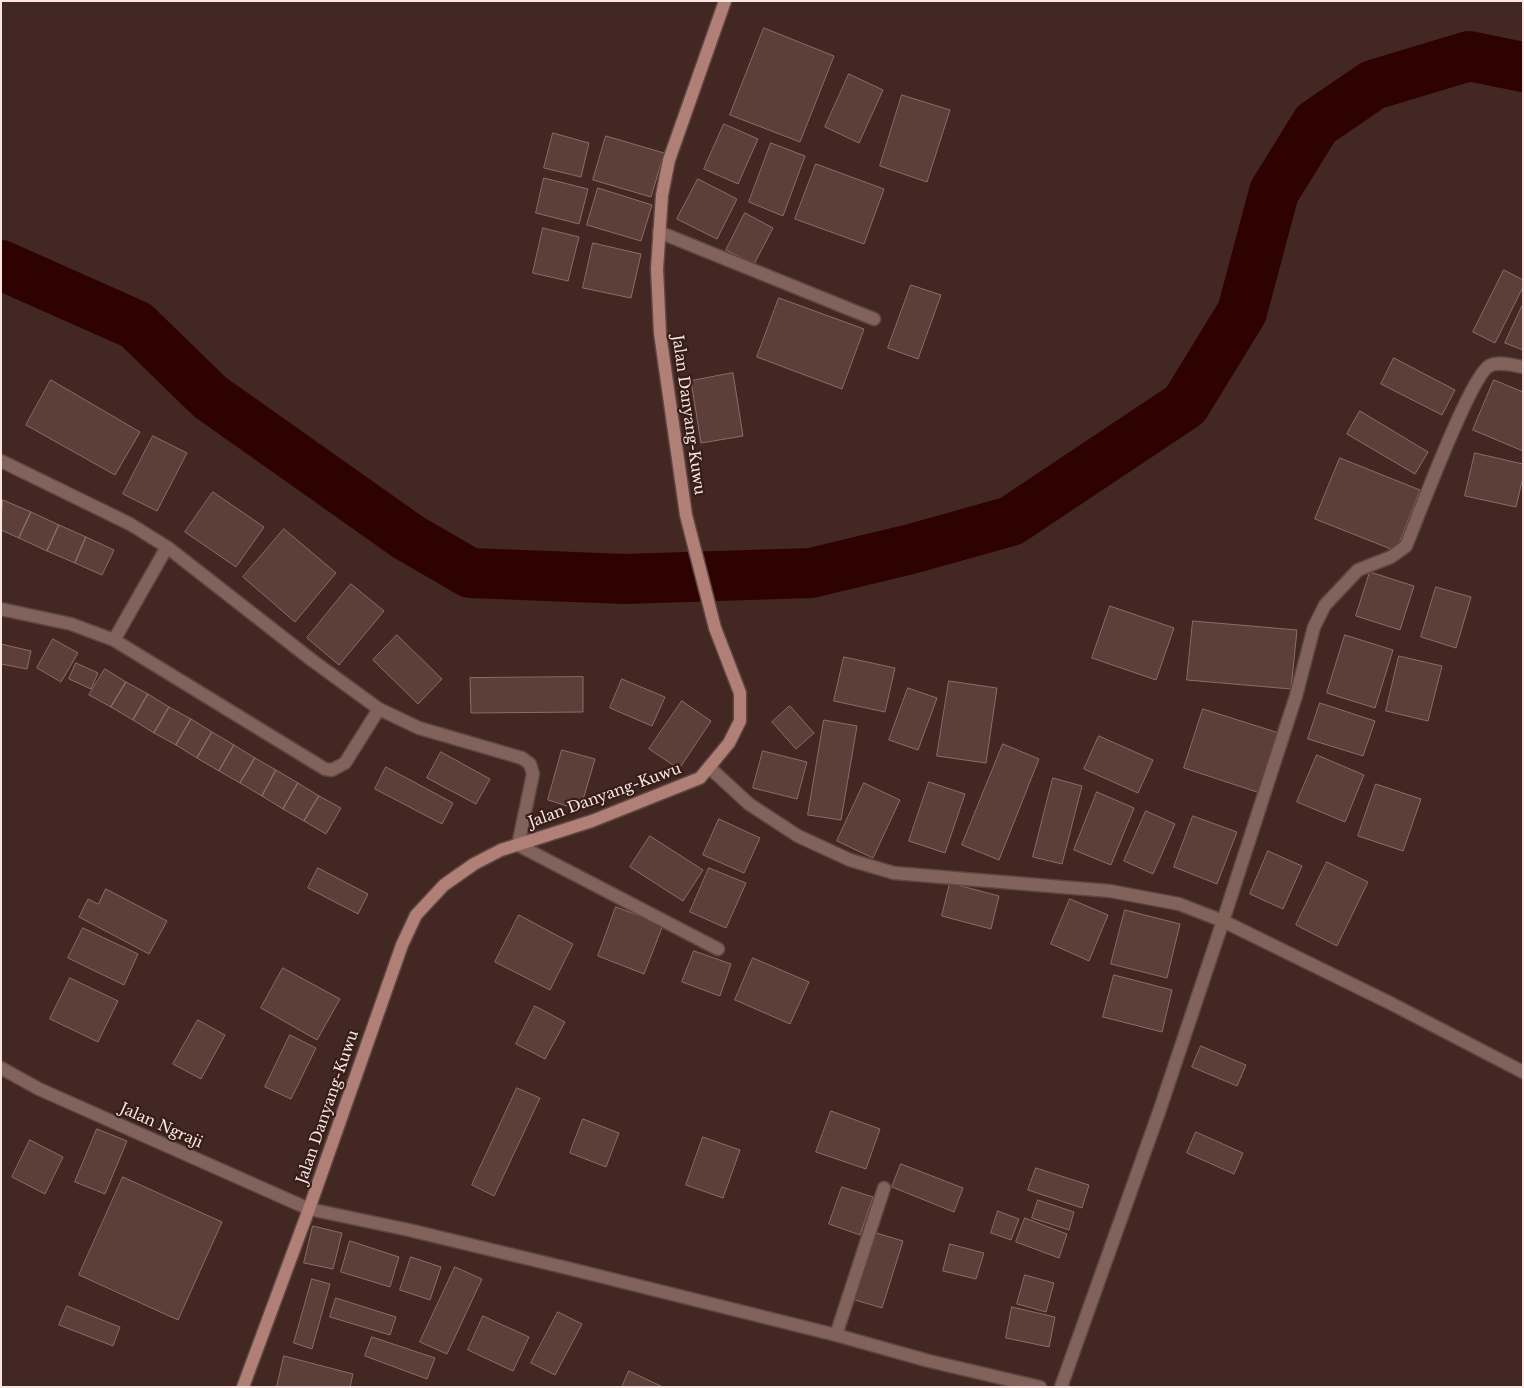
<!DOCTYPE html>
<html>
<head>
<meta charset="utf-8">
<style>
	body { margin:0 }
	#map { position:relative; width:1524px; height:1388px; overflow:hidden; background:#422722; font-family:"Libre Baskerville",serif }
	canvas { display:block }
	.frame { position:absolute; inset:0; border:2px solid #f8e6e2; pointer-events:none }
</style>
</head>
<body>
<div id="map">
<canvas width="1524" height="1388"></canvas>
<div class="frame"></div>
</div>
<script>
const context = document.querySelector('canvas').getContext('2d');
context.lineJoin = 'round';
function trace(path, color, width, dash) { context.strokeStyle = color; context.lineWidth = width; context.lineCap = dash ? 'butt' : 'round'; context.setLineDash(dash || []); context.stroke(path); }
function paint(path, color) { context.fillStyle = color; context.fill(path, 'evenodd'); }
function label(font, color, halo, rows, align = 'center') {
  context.font = font + ' "Libre Baskerville",serif'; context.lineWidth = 4.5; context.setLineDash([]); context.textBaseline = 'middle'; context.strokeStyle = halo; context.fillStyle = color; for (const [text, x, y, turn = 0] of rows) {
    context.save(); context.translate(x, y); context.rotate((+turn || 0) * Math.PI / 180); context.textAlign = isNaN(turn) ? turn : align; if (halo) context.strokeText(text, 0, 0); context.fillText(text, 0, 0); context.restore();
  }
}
const river = new Path2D(`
	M1,265L136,325L210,397L408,537L470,573L625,579L811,573L911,549L1011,521L1185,405L1242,312L1274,192L1316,124L1373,85L1469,56L1523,67`);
const building = new Path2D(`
	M764,28L834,56L800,142L730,115Z
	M849,74L883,90L859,143L825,127Z
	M902,95L950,110L927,182L880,166Z
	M724,124L758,139L738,184L704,169Z
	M553,133L589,143L581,177L544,168Z
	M606,136L664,153L651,197L593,180Z
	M771,143L805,156L783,216L749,202Z
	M816,164L884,189L864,244L795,219Z
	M544,178L588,189L579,224L536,213Z
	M698,179L737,199L717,239L677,219Z
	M598,188L652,205L641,241L587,225Z
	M745,213L773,228L754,264L726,250Z
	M543,228L579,237L568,281L533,273Z
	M593,243L641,254L631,298L583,288Z
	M1504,270L1523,280V287L1495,343L1473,332Z
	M911,285L941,295L918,359L888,348Z
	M779,298L864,329L842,389L757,357Z
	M1523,304V350L1505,343Z
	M1394,358L1455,390L1442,415L1381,384Z
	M733,373L743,436L701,443L691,381Z
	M51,380L140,432L115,475L26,425Z
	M1494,380L1523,392V451L1473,430Z
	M1360,411L1428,452L1415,474L1347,434Z
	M153,436L187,453L157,511L123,494Z
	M1475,453L1523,464V477L1516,507L1465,496Z
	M1340,458L1420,490L1396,551L1315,519Z
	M213,492L264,527L236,567L185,532Z
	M3,500L31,512L19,538L1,530Z
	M31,512L59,525L47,551L19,538Z
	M59,525L86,537L75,563L47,551Z
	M284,529L336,573L295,622L243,577Z
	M86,537L114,550L102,575L75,563Z
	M1370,572L1414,586L1400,630L1356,616Z
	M351,584L384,611L339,665L307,638Z
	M1436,587L1471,597L1456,648L1421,637Z
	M1110,606L1174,628L1156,680L1092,658Z
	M1193,621L1297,630L1291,689L1187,680Z
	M397,635L442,679L418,704L373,660Z
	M1345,635L1393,650L1375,708L1327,693Z
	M53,639L78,653L61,682L37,668Z
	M1,644L31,651L27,669L1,664Z
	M1399,656L1442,666L1428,721L1386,711Z
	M844,657L895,668L885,712L834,701Z
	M76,663L98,673L91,689L69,679Z
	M105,669L126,682L111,707L89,695Z
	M583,677V712L471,713L470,678Z
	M622,679L665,697L652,726L610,708Z
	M949,681L997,688L986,763L937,756Z
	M126,682L148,694L133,720L111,707Z
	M908,688L937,698L918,750L889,740Z
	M148,694L169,707L154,733L133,720Z
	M682,701L711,721L679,769L649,749Z
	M1320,703L1375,721L1363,756L1308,739Z
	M790,706L814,733L796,749L772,722Z
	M169,707L191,719L176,745L154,733Z
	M1203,709L1279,733L1260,793L1184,768Z
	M191,719L212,732L197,758L176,745Z
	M824,720L857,726L841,820L808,815Z
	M212,732L234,745L219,771L197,758Z
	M1099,736L1153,760L1138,793L1084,769Z
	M1003,744L1039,759L999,860L962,845Z
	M234,745L255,758L240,783L219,771Z
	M562,750L595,759L580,810L548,800Z
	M763,751L807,762L797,799L753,788Z
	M441,752L490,779L476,804L427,778Z
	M1317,755L1364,775L1345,822L1297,802Z
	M255,758L276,770L262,796L240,783Z
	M386,767L453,803L442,824L375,789Z
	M276,770L298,783L283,809L262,796Z
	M1053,778L1082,786L1062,864L1033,857Z
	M929,782L965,794L945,853L909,841Z
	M298,783L319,796L304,821L283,809Z
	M864,783L900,800L873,858L837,841Z
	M1376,784L1421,799L1403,851L1358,836Z
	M1097,792L1134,808L1111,865L1074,850Z
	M319,796L341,808L326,834L304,821Z
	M1146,811L1175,824L1153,874L1124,861Z
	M1193,816L1237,832L1217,884L1174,867Z
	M719,819L760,838L744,873L703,855Z
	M650,836L703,870L683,901L630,867Z
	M1268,851L1302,866L1283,909L1250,894Z
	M1327,862L1368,882L1337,946L1296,925Z
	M318,868L368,894L358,914L308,888Z
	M709,868L746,883L726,928L690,912Z
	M950,883L999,896L991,929L942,916Z
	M106,889L167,921L149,954L79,917L88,899L98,904Z
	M1070,899L1108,915L1089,961L1051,944Z
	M616,907L663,925L644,974L598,956Z
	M1125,910L1180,924L1167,978L1111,964Z
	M519,915L573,944L550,990L495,962Z
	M83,928L138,954L124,985L68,958Z
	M694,951L731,964L720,996L682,982Z
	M753,958L809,982L790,1024L735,1000Z
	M283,968L340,999L317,1040L261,1008Z
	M1114,975L1172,990L1162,1032L1103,1017Z
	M70,978L118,1001L98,1042L50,1019Z
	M535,1006L565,1022L545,1059L516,1044Z
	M198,1020L225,1035L201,1079L173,1064Z
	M290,1035L316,1048L291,1099L265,1087Z
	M1201,1046L1246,1065L1237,1086L1192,1067Z
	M517,1088L540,1098L494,1196L472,1185Z
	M831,1111L880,1129L866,1169L816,1152Z
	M583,1119L619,1133L606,1167L570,1153Z
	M97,1129L127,1141L105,1194L75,1182Z
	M1196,1132L1243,1153L1234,1174L1187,1153Z
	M703,1137L740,1150L723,1198L686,1185Z
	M30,1140L63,1157L45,1194L12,1177Z
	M901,1164L963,1188L954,1212L892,1187Z
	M1036,1168L1089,1185L1082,1208L1028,1190Z
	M123,1177L222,1222L178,1320L79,1275Z
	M842,1187L873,1197L860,1235L829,1224Z
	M1038,1200L1074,1212L1069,1230L1032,1218Z
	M998,1211L1019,1219L1011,1240L991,1233Z
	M1025,1218L1067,1234L1059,1258L1016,1242Z
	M313,1226L342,1233L333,1269L304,1263Z
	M873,1232L903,1241L882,1308L852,1299Z
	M350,1241L399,1257L390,1287L341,1272Z
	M950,1244L984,1253L976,1279L943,1271Z
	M411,1257L441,1267L430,1300L400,1290Z
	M455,1267L482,1279L447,1354L420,1342Z
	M1025,1275L1054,1283L1046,1312L1017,1304Z
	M312,1279L330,1284L312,1349L294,1343Z
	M336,1298L396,1317L390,1335L330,1317Z
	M67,1306L120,1327L113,1346L59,1325Z
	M1012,1307L1055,1317L1049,1347L1006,1338Z
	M558,1312L582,1324L555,1375L531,1363Z
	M483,1316L529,1337L513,1371L468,1350Z
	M372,1337L435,1358L427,1379L365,1356Z
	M284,1356L353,1374L350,1387H277Z
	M629,1371L663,1387H622Z`);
const street = new Path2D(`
	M659,232L874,319
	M1,461L130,524L167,547L313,661L379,709L419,728L522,758L530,764L533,774L518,845L718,949
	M1,609L71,624L114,640L325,769L332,770L345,763L379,709
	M114,640L167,547
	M710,768L749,804L798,836L850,860L894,873L1110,891L1179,904L1223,921L1390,1003L1523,1072
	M1,1068L39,1089L309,1209L409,1230L571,1269L836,1335L929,1361L1040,1387
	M836,1335L884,1188
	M1061,1387L1159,1112L1223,921L1296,696L1314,627L1325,605L1358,570L1391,557L1406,546C1418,517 1470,377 1489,366C1498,361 1513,365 1523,367`);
const secondary = new Path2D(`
	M243,1387L309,1209L402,945L416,915L444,885L474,864L501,850L592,821L700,778L729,743L740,721V693L715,628L686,515L660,333L657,269L662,195L669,160L725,1`);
const streetNames = [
	["Jalan Danyang-Kuwu",688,415,82],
	["Jalan Danyang-Kuwu",605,796,-20],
	["Jalan Danyang-Kuwu",328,1107,-71],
	["Jalan Ngraji",161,1126,24]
];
trace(river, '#2e0200', 50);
paint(building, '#5c3f39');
trace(building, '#8d6d66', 1);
trace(street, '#5f4641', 15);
trace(secondary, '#5f4641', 15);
trace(street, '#82635c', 12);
trace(secondary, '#b07f75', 12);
label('15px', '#f8e6e2', '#371d18', streetNames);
</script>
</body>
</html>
